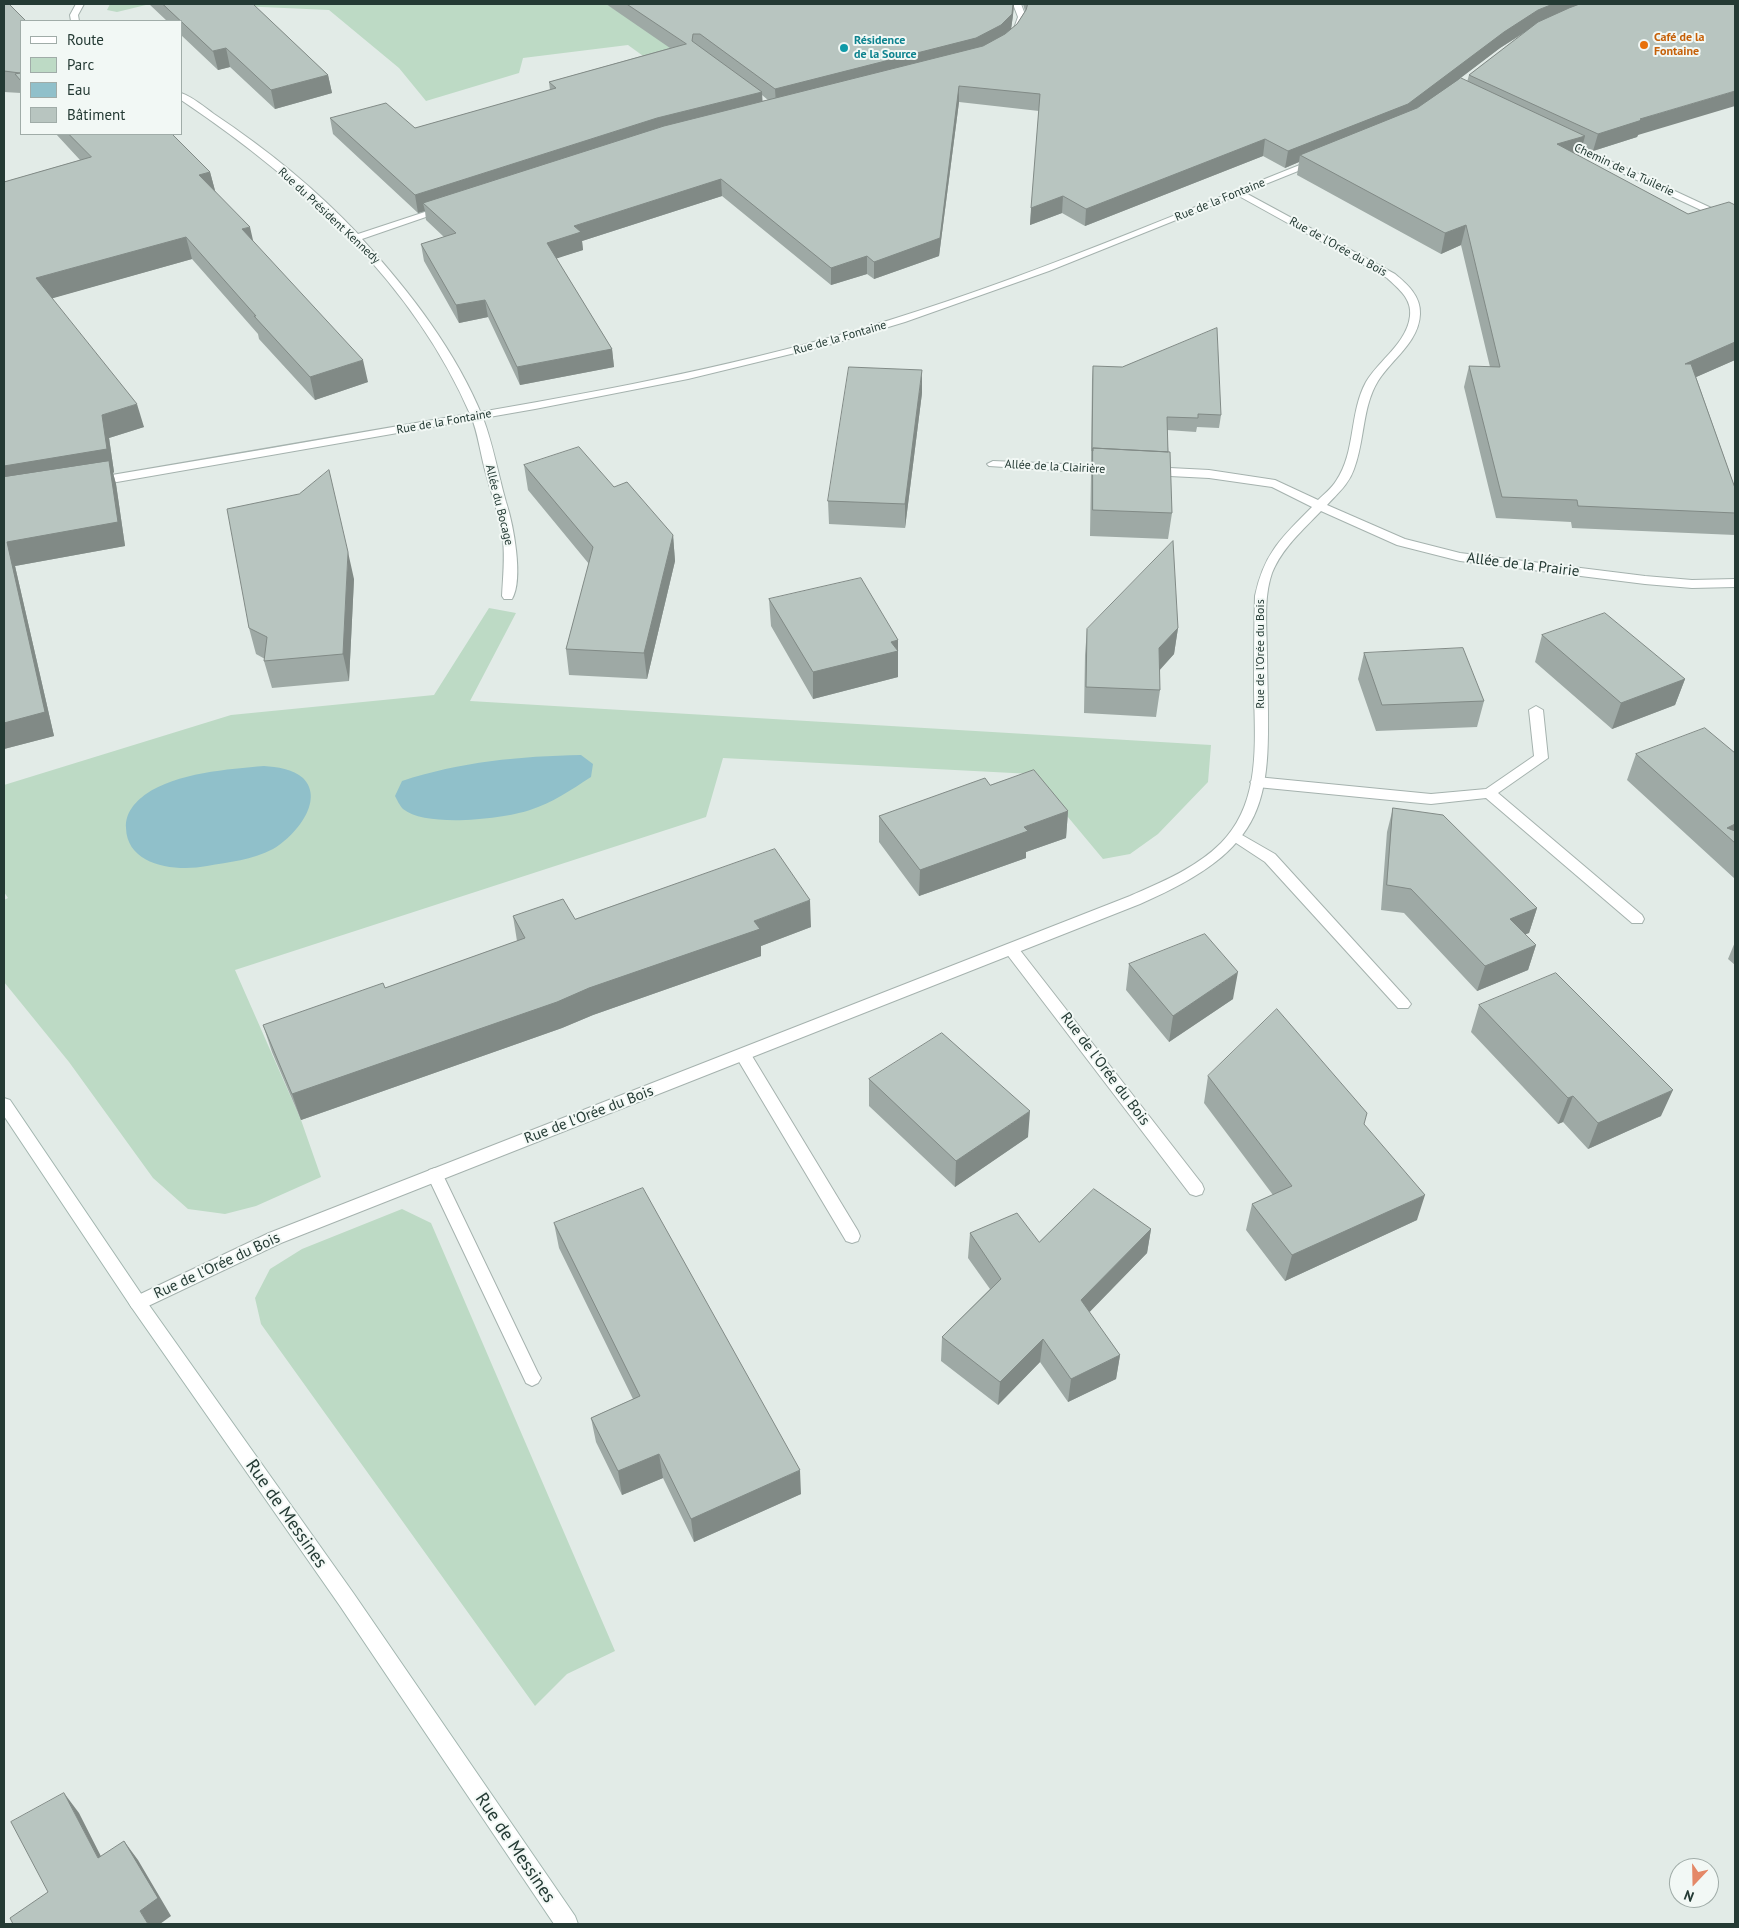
<!DOCTYPE html>
<html>
<head>
<meta charset="utf-8">
<style>
	body { margin:0 }
	#map { position:relative; width:1739px; height:1928px; overflow:hidden; background:#e2ebe7; font-family:"PT Sans",sans-serif }
	canvas { display:block }
	.frame { position:absolute; inset:0; border:5px solid #243a34; pointer-events:none }
	.legend { position:absolute; left:20px; top:20px; width:162px; height:115px; box-sizing:border-box; background:#f2f8f5; border:1px solid #a0aca8; margin:0; padding:6px 9px; list-style:none; font-size:15px; color:#243a34 }
	.legend li { display:flex; align-items:center; gap:10px; height:25px }
	.legend b { width:25px; border:1px solid #a0aca8 }
	.north { position:absolute; left:1669px; top:1858px; width:50px; height:50px; box-sizing:border-box; background:#f2f8f5; border:1px solid #a0aca8; border-radius:50%; rotate:201deg; font-size:14px; font-weight:700; line-height:20px; text-align:center; color:#243a34 }
	.north::after { content:''; display:block; margin:auto; width:18px; height:22px; background:#e48867; clip-path:polygon(50% 0,100% 100%,50% 72%,0 100%) }
</style>
</head>
<body>
<div id="map">
<canvas width="1739" height="1928"></canvas>
<div class="frame"></div>
<ul class="legend">
<li><b style="height:6px;background:#fff"></b>Route</li>
<li><b style="height:14px;background:#bddac5"></b>Parc</li>
<li><b style="height:14px;background:#90c0ca"></b>Eau</li>
<li><b style="height:14px;background:#b8c5c0"></b>Bâtiment</li>
</ul>
<div class="north">N</div>
</div>
<script>
const context = document.querySelector('canvas').getContext('2d');
context.lineJoin = 'round';
function paint(path, color) { context.fillStyle = color; context.fill(path, 'evenodd'); }
function trace(path, color, width, dash) { context.strokeStyle = color; context.lineWidth = width; context.lineCap = dash ? 'butt' : 'round'; context.setLineDash(dash || []); context.stroke(path); }
function label(font, color, halo, rows, align = 'center') {
  context.font = font + ' "PT Sans",sans-serif'; context.lineWidth = 4; context.setLineDash([]); context.textBaseline = 'middle'; context.strokeStyle = halo; context.fillStyle = color; for (const [text, x, y, turn = 0] of rows) {
    context.save(); context.translate(x, y); context.rotate((+turn || 0) * Math.PI / 180); context.textAlign = isNaN(turn) ? turn : align; if (halo) context.strokeText(text, 0, 0); context.fillText(text, 0, 0); context.restore();
  }
}
const green = new Path2D(`
	M110,4H150L117,12L107,10Z
	M195,4H606L689,53L650,61L628,45L523,58L519,73L426,101L399,68L329,10Z
	M489,608L516,613L470,701L1211,745L1208,782L1158,834L1130,854L1103,859L1032,774L723,758L706,817L235,970L301,1120L321,1177L256,1206L225,1214L188,1209L153,1178L69,1062L4,982V900L8,898L4,892V785L231,715L434,695Z
	M402,1209L431,1223L615,1651L567,1674L535,1706L261,1324L255,1298L270,1269L302,1249Z`);
const water = new Path2D(`
	M581,755L593,764L591,777C571,790 552,803 530,810C503,819 426,828 403,809C400,806 397,800 395,796L402,781C459,762 521,756 581,755Z
	M264,766C277,767 293,769 303,778C326,801 293,838 273,849C252,860 229,862 207,866C176,872 127,866 126,828C125,813 135,802 146,794C176,773 229,769 264,766Z`);
const service = new Path2D(`
	M1536,706L1543,710L1548,758L1498,793L1642,915L1644,919L1642,923H1632L1486,798L1431,804L1257,787L1250,782L1257,777L1431,794L1486,789L1534,756L1529,710Z
	M1235,831L1275,854L1408,1000L1411,1004L1408,1008H1398L1265,862L1230,839L1228,836L1230,833Z
	M1011,944L1016,945L1202,1184L1204,1189L1202,1194L1196,1196L1190,1194L1006,953L1004,949L1006,945Z
	M743,1049L749,1051L858,1231L860,1236L858,1241L852,1243L846,1241L735,1055L737,1051Z
	M435,1168L441,1170L443,1175L538,1373L541,1378L538,1383L532,1386L526,1383L427,1175L429,1170Z`);
const minor = new Path2D(`
	M76,4H84L78,15L79,21H71L70,15Z
	M1013,4H1021L1026,17L1020,34L1016,37L1012,34L1018,17Z
	M181,93C193,97 204,107 214,114C265,148 315,188 358,234L440,207L449,209L362,239C410,292 456,351 483,418C493,444 498,474 506,502C513,523 524,579 512,599H504L502,596C503,577 505,558 503,540C500,516 491,493 485,470C480,452 478,433 471,416C413,281 300,180 181,100Z
	M1563,139L1735,219V226L1560,144V140Z
	M1240,190L1395,274C1407,284 1421,296 1420,314C1419,342 1392,359 1378,381C1362,407 1365,440 1354,469C1349,484 1338,493 1327,505L1405,539L1460,553L1645,576L1692,580L1735,579V587L1692,588L1645,584L1460,561L1397,545L1321,511C1303,530 1282,548 1272,573C1263,599 1267,629 1267,656C1269,793 1281,843 1140,904L281,1243L144,1308L138,1310L132,1308L129,1303L132,1298L269,1233L1130,896C1162,882 1196,868 1221,843C1261,803 1255,743 1254,691C1254,659 1254,628 1255,596C1264,553 1282,537 1312,507L1272,487L1209,478L1150,475L1144,471L1150,467L1209,470L1275,480L1318,500C1324,494 1332,488 1336,481C1356,452 1349,413 1366,382C1379,360 1407,343 1410,316C1412,299 1399,289 1387,278L1237,195L1235,193Z
	M993,461L1112,466L1118,470L1112,474L989,466L987,464Z`);
const tertiary = new Path2D(`
	M1315,159L1323,161L1049,271L905,322L832,344L688,379L535,409L94,486L88,482L94,478C209,459 324,439 439,419C568,397 698,374 825,339C993,293 1153,223 1315,159Z`);
const secondary = new Path2D(`
	M4,1098L10,1100L144,1298L354,1594L575,1916L578,1924H554L340,1606L132,1308L4,1116Z`);
const wall = new Path2D(`
	M4,4L21,21V94V93L4,92Z
	M149,4H253L328,75L332,93L275,109L230,67L218,70L181,35V21H167Z
	M606,4H1014L1013,15L1011,29L1017,24L1025,11L1023,4H1735L1638,135L1637,137L1593,151L1582,146L1580,155L1578,156L1688,214L1735,205V360L1696,377L1735,488V535L1572,528L1571,522L1496,518L1464,387L1469,366L1490,367L1461,245L1441,254L1297,175L1299,162L1285,168L1263,156L1085,226L1062,213L1030,225L1039,111L959,102L939,256L874,279L867,274L831,285L722,196L582,241L583,250L556,258L612,349L614,367L520,385L488,317L459,323L424,261L421,244L444,237L426,220L425,211L418,213L333,134L330,118L415,128L550,90L549,82L670,48ZM1524,33L1469,75L1467,82L1458,80L1500,48ZM762,95L768,100L762,101Z
	M56,134H172L210,172L215,191L254,242L368,382L315,400L259,339L258,334L192,259L52,298L144,427L109,438L114,472L113,473L116,484L125,546L15,566L54,736L4,749V182L80,160Z
	M1093,366L1221,415L1219,428L1197,427L1196,432L1167,430L1172,513L1168,539L1090,536L1091,474L1092,464H1091L1092,379Z
	M922,393L905,528L829,524L828,501Z
	M524,465L614,487L673,535L675,561L647,679L569,675L566,649L589,564L528,490Z
	M354,579L349,681L272,688L264,661L265,659L256,654L249,628Z
	M769,599L898,640V677L813,699L771,626Z
	M1178,628L1174,654L1159,671L1160,690L1156,717L1084,713L1085,655L1087,629Z
	M1542,635L1685,679L1675,705L1612,729L1535,662Z
	M1364,653L1484,701L1477,727L1376,731L1358,679Z
	M1735,753V879L1627,780L1636,754Z
	M990,785L1068,811L1066,838L1026,852V858L919,896L879,842V816Z
	M1393,808L1537,908L1529,933L1525,934L1536,945L1528,970L1477,991L1404,913L1381,910L1387,832Z
	M513,916L575,919L811,927L761,946V956L593,1015L562,1028L301,1120L272,1052L263,1025L385,988L517,941Z
	M1735,942V965L1728,959Z
	M1129,964L1233,999L1169,1042L1126,990Z
	M1479,1005L1661,1116L1588,1149L1563,1122L1558,1124L1471,1032Z
	M1208,1076L1364,1124L1417,1220L1285,1281L1246,1230L1252,1204L1273,1195L1204,1103Z
	M869,1079L1028,1137L955,1187L869,1106Z
	M554,1223L801,1494L694,1542L663,1478L622,1495L596,1442L591,1418L633,1399L559,1248Z
	M1151,1229L1147,1253L1089,1312L1120,1355L1116,1379L1068,1402L1040,1362L998,1405L941,1361L942,1337L990,1289L968,1258L970,1233L1039,1242Z`);
const shadedWall = new Path2D(`
	M1014,4L1013,15L1011,30L1001,41L776,105L775,89Z
	M1553,4H1601L1534,26L1500,48L1405,120L1300,155L1299,162L1285,168L1288,151L1538,10Z
	M226,48L230,67L218,70L213,51Z
	M328,75L332,93L275,109L271,90Z
	M959,86V102L939,256L874,279V262Z
	M1735,91V106L1638,135L1637,137L1593,151L1598,134L1640,119Z
	M762,92L763,109L423,203L425,211L418,213L415,195L657,118Z
	M1585,136L1580,155L1552,164L1557,144Z
	M1265,139L1263,156L1085,226L1086,209Z
	M210,172L216,194L199,175Z
	M721,179L722,196L582,241L583,250L549,261L547,243L574,226Z
	M1063,196L1062,213L1030,225L1031,208Z
	M1466,225L1461,245L1441,254L1445,233Z
	M250,227L255,249L242,229Z
	M186,237L192,259L43,301L36,278Z
	M867,256V274L831,285V268Z
	M485,300L488,317L459,323L456,305Z
	M1735,342V360L1678,385L1685,364Z
	M612,349L614,367L520,385L517,367Z
	M363,360L368,382L315,400L310,377Z
	M922,370V393L905,528V504Z
	M137,404L144,427L109,438L114,472L113,473L116,484L125,546L15,566L54,736L4,749L7,542L4,491V466L102,415Z
	M673,535L675,561L647,679L644,653Z
	M348,552L354,579L349,681L343,654Z
	M1178,628L1174,654L1155,675L1159,648Z
	M898,640V677L813,699V672Z
	M1685,679L1675,705L1612,729L1621,703Z
	M1068,811L1066,838L1026,852V858L919,896L920,870L1024,827Z
	M1735,824V844L1727,828Z
	M810,900L811,927L761,946V956L593,1015L562,1028L301,1120L292,1094L754,921Z
	M1537,908L1529,933L1502,943L1510,919Z
	M1536,945L1528,970L1477,991L1485,966Z
	M1238,972L1233,999L1169,1042L1173,1016Z
	M1673,1090L1661,1116L1588,1149L1598,1123Z
	M1573,1096L1563,1122L1558,1124L1568,1098Z
	M1030,1111L1028,1137L955,1187L956,1161Z
	M1425,1195L1417,1220L1285,1281L1292,1255Z
	M1151,1229L1147,1253L1078,1324L1081,1300Z
	M1043,1339L1040,1362L998,1405L1000,1382Z
	M1120,1355L1116,1379L1068,1402L1071,1379Z
	M659,1454L663,1478L622,1495L618,1471Z
	M800,1470L801,1494L694,1542L691,1519Z
	M64,1793L79,1813L112,1878L98,1858Z
	M124,1841L138,1860L171,1916L160,1924H148L140,1911Z`);
const building = new Path2D(`
	M4,4H9L26,21H21V81L15,74L20,73L4,71Z
	M163,4H253L328,75L271,90L226,48L213,51Z
	M627,4H1013L1012,14L1001,25L976,38L775,89L700,34H693L692,41L762,92L657,118L415,195L330,118L386,103L415,128L556,88L549,82L686,44Z
	M1028,4H1553L1538,10L1504,32L1408,104L1288,151L1265,139L1086,209L1063,196L1031,208L1040,94L959,86L940,238L874,262L867,256L831,268L721,179L574,226L581,232L547,243L612,349L517,367L485,300L456,305L421,244L456,233L423,203L664,126L983,46L1005,34L1017,24L1026,10Z
	M1580,4H1735V91L1640,119L1642,120L1598,134L1469,75L1538,22L1569,8Z
	M1461,78L1585,136L1557,144L1688,214L1729,202L1735,205V342L1685,364H1691L1735,488V513L1578,506L1577,500L1502,497L1469,366L1500,367L1466,225L1445,233L1300,155L1417,108Z
	M69,134H172L210,172L199,175L250,227L242,229L363,360L310,377L254,316H256L186,237L36,278L137,404L102,415L107,449L4,466V182L91,157Z
	M1217,328L1221,415L1198,414V418L1167,417L1168,452L1093,448V451H1092L1093,366L1122,367Z
	M849,367L922,370L905,504L828,501Z
	M579,447L614,487L627,482L673,535L644,653L566,649L593,547L524,465Z
	M1093,448L1170,452L1172,513L1093,510Z
	M109,461L118,522L7,542L45,712L4,723V477Z
	M329,470L348,552L343,654L264,661L267,637L249,628L227,509L299,494Z
	M1173,541L1178,628L1159,648L1160,690L1086,687L1087,629Z
	M861,578L898,640L891,642L898,651L813,672L769,599Z
	M1605,613L1685,679L1621,703L1542,635Z
	M1463,648L1484,701L1382,705L1364,653Z
	M1705,728L1735,753V824L1727,828L1735,831V843L1636,754Z
	M1034,770L1068,811L1024,827L1028,831L920,870L879,816L985,778L990,785Z
	M1393,808L1443,815L1537,908L1510,919L1536,945L1485,966L1411,889L1387,885Z
	M775,849L810,900L754,921L760,929L589,988L557,1002L292,1094L263,1025L383,983L385,988L525,938L513,916L563,899L575,919Z
	M1205,934L1238,972L1173,1016L1129,964Z
	M1556,973L1673,1090L1598,1123L1573,1096L1568,1098L1479,1005Z
	M1277,1009L1367,1113L1364,1124L1425,1195L1292,1255L1252,1204L1292,1186L1208,1076Z
	M942,1033L1030,1111L956,1161L869,1079Z
	M643,1188L800,1470L691,1519L659,1454L618,1471L591,1418L640,1396L554,1223Z
	M1094,1189L1151,1229L1081,1300L1120,1355L1071,1379L1043,1339L1000,1382L942,1337L1001,1279L970,1233L1017,1213L1039,1242Z
	M64,1793L98,1858L124,1841L158,1898L140,1911L148,1924H13L10,1918L48,1892L11,1822Z`);
const markers = [
	[1644,45,5,"#e8710a"],
	[844,48,5,"#0f9aa8"]
];
const farFoodnames = [
	["Café de la",1654,38],
	["Fontaine",1654,52]
];
const farCulturenames = [
	["Résidence",854,41],
	["de la Source",854,55]
];
const farStreetnames = [
	["Chemin de la Tuilerie",1624,170,25],
	["Rue de la Fontaine",1220,200,-22],
	["Rue du Président Kennedy",329,216,43],
	["Rue de l'Orée du Bois",1338,247,29],
	["Rue de la Fontaine",840,338,-16],
	["Rue de la Fontaine",444,422,-10],
	["Allée de la Clairière",1055,467,3],
	["Allée du Bocage",499,505,76],
	["Rue de l'Orée du Bois",1261,654,-90]
];
const streetNames = [
	["Allée de la Prairie",1523,565,7],
	["Rue de l'Orée du Bois",1105,1069,53],
	["Rue de l'Orée du Bois",589,1115,-21],
	["Rue de l'Orée du Bois",217,1266,-25]
];
const nearStreetnames = [
	["Rue de Messines",286,1514,55],
	["Rue de Messines",515,1848,56]
];
paint(green, '#bddac5');
paint(water, '#90c0ca');
trace(service, '#a5b2ae', 2);
trace(minor, '#a5b2ae', 2);
trace(tertiary, '#a5b2ae', 2);
trace(secondary, '#a2b5af', 2);
paint(service, '#fff');
paint(minor, '#fff');
paint(tertiary, '#fff');
paint(secondary, '#fff');
paint(wall, '#9ea9a5');
paint(shadedWall, '#818a86');
paint(building, '#b8c5c0');
trace(building, '#818a86', 1);
for (const [x, y, r, color] of markers) { const dot = new Path2D(); dot.arc(x, y, r, 0, 2 * Math.PI); context.fillStyle = color; context.fill(dot); trace(dot, '#f2f8f5', 2); }
label('bold 12px', '#c56008', '#f2f8f5', farFoodnames, 'left');
label('bold 12px', '#0d838f', '#f2f8f5', farCulturenames, 'left');
label('12px', '#243a34', '#f2f8f5', farStreetnames);
label('15px', '#243a34', '#f2f8f5', streetNames);
label('18px', '#243a34', '#f2f8f5', nearStreetnames);
</script>
</body>
</html>
